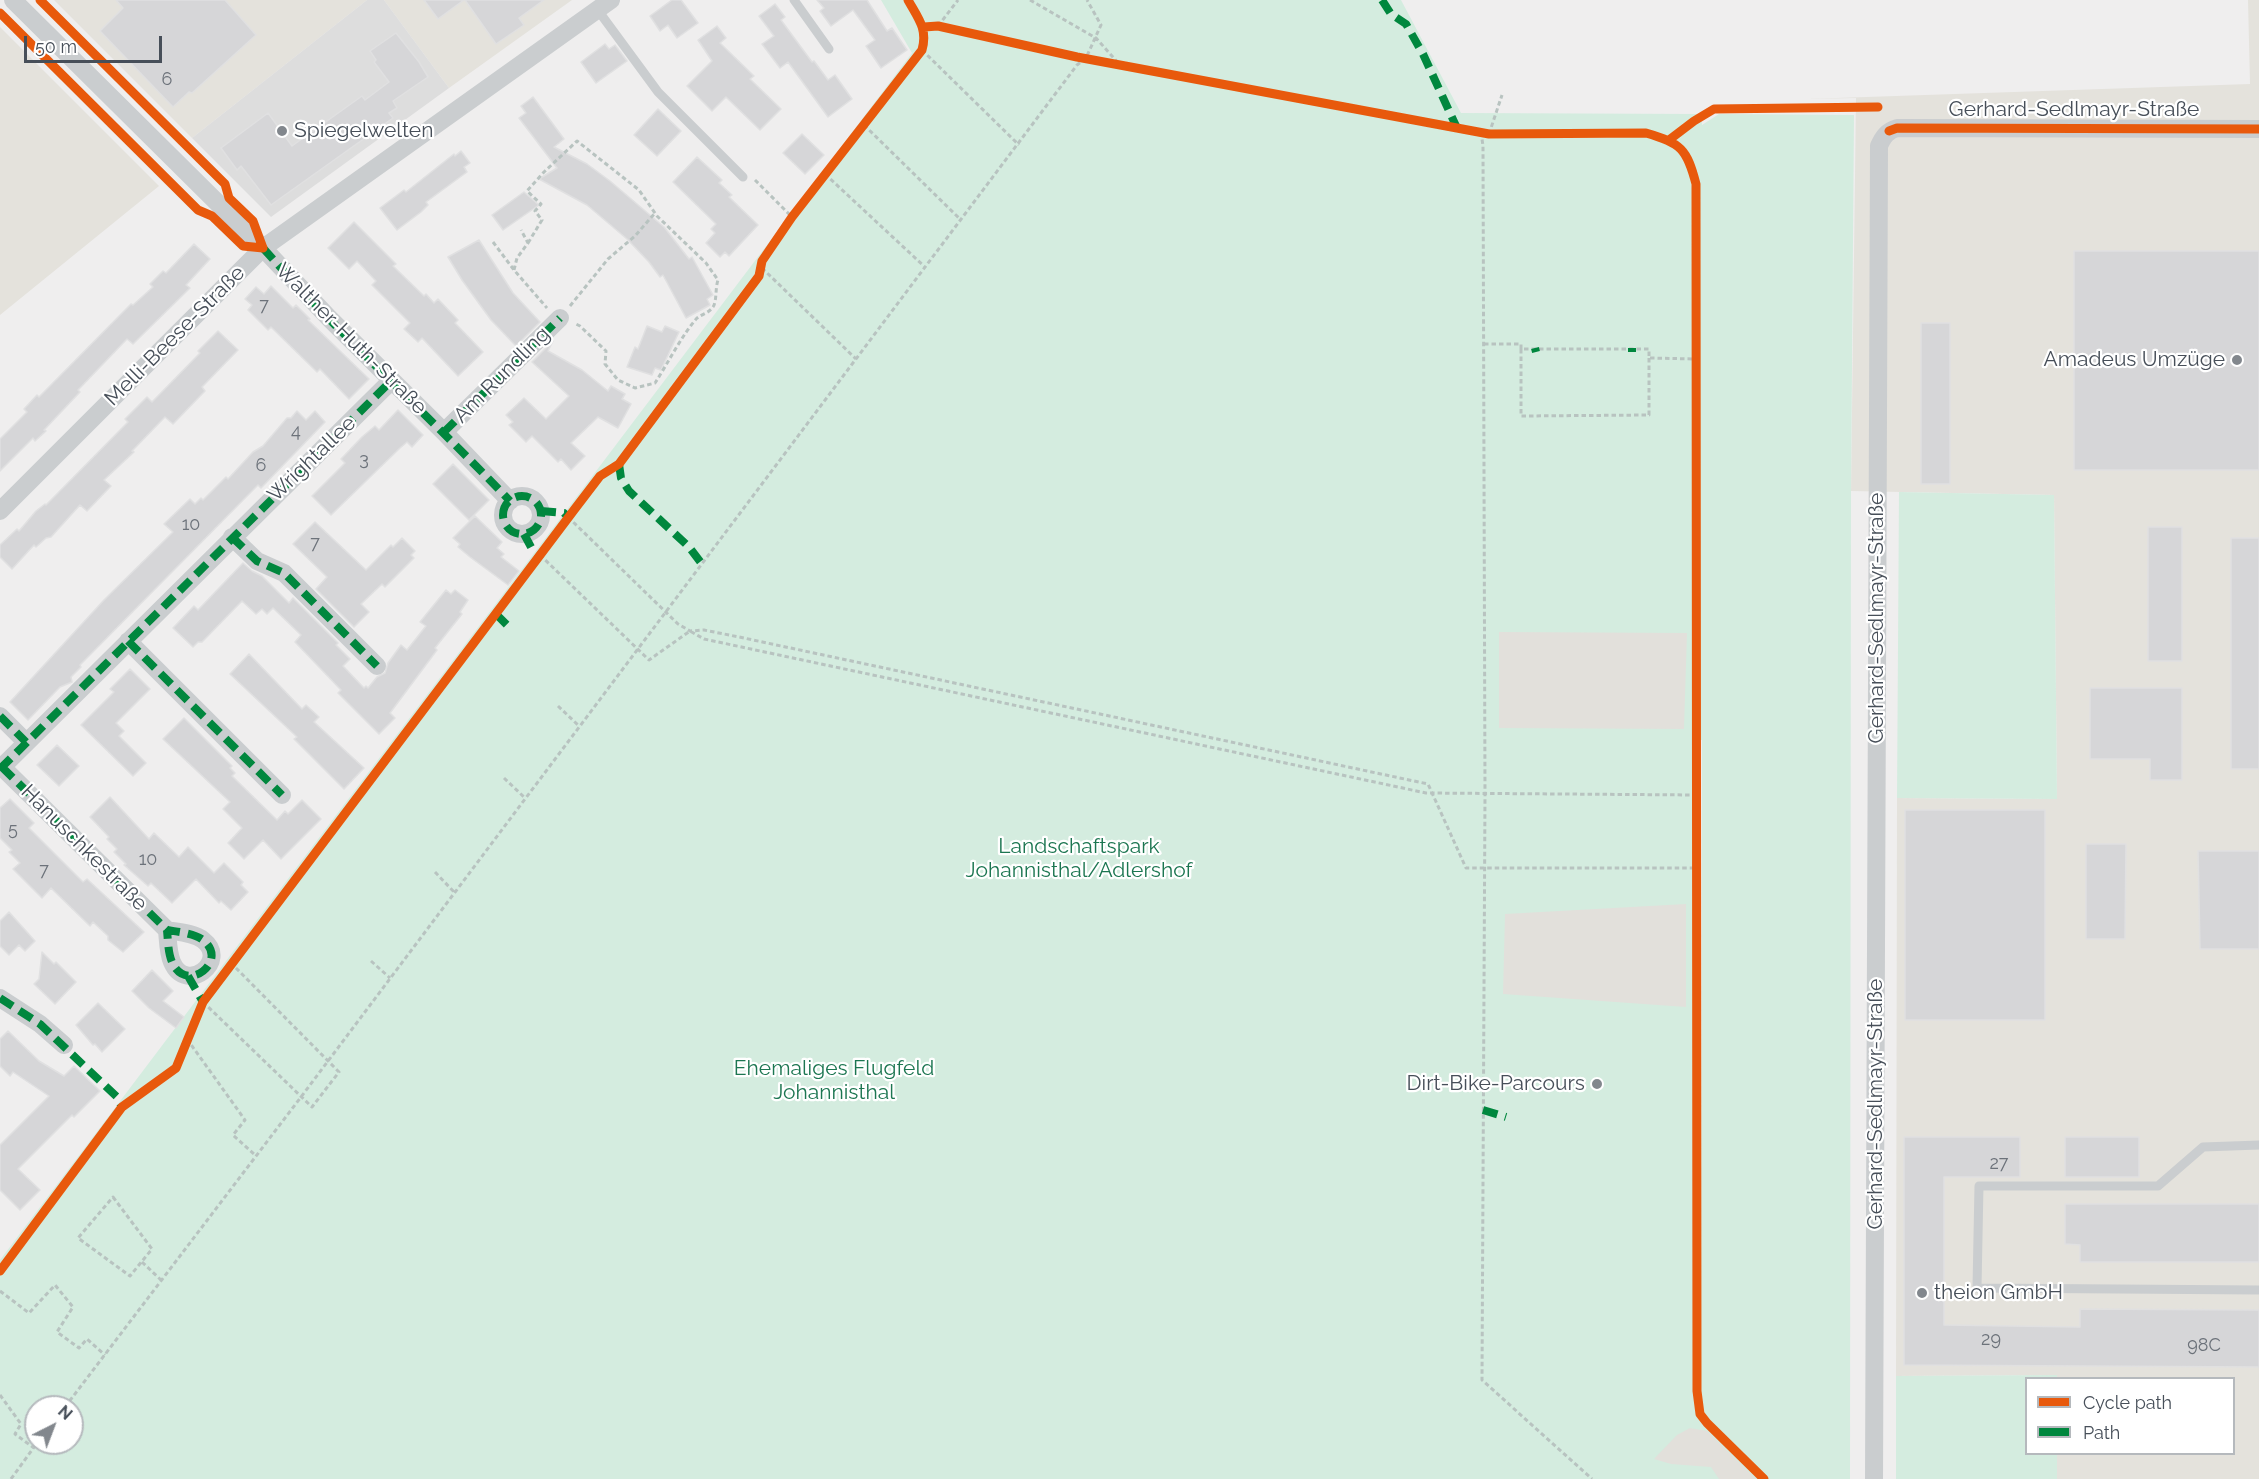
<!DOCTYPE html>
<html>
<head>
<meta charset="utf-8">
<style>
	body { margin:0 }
	#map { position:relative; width:2259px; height:1479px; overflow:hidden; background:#efeeee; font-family:Raleway,sans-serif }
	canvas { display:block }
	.legend { position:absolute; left:2025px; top:1377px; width:210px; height:78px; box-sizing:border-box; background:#fff; border:2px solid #b5b9bd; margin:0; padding:8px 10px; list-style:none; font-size:18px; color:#474f59 }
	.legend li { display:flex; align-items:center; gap:12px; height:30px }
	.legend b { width:30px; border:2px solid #b5b9bd }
	.north { position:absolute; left:24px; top:1395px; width:60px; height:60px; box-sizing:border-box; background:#fff; border:2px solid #b5b9bd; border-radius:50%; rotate:42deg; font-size:16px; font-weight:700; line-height:24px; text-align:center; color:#474f59 }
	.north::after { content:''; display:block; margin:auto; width:21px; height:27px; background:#82878d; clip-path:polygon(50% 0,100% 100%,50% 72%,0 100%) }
	.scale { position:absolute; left:24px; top:36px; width:138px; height:27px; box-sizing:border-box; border:3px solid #474f59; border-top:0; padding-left:8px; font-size:18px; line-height:21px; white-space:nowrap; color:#474f59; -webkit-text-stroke:4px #fff; paint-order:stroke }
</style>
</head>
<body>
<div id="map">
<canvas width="2259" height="1479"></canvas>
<ul class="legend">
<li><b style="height:8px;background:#e8590c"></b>Cycle path</li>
<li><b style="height:8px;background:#00873e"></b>Path</li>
</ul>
<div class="north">N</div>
<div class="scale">50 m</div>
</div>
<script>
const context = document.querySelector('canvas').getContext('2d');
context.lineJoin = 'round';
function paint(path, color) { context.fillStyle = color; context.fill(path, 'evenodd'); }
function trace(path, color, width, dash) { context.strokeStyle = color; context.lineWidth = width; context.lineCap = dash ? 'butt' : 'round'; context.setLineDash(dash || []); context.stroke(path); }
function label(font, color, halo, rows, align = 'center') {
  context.font = font + ' Raleway,sans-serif'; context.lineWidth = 4.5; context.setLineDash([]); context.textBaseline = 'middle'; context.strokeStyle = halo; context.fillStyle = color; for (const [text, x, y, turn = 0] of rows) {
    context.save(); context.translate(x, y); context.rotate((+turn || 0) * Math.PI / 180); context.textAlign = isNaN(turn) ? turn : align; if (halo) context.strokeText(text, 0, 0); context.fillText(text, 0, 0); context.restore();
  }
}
const commercial = new Path2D(`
	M54,0H367L192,138Z
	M384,0H572L449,88Z
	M2248,0H2259V1479H2057V1454H2234V1378H2057L2056,1375L1896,1376L1897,798L2057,799L2054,495L1851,491L1856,98L1807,99L2250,84Z
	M0,27L159,186L0,315Z`);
const education = new Path2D(`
	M367,0H384L449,88L271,217L192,138Z`);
const green = new Path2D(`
	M881,0H1401L1461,113L1701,114L1702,125L1719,114L1854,115L1851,491L1850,1479H0V1260L912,53ZM1701,740H1702L1701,1273L1699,938ZM36,1407H72V1443H36Z
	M1899,492L2054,495L2057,799L1897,798Z
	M2057,1375V1378H2026V1454H2057V1479H1896V1376Z`);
const sand = new Path2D(`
	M1499,632L1687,633L1684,729L1499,728Z
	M1686,904V1007L1503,994L1505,914Z
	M1690,1428L1707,1431L1756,1479H1719L1711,1467L1671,1464L1654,1459L1677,1435Z`);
const building = new Path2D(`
	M116,0H225L256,35L192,93L189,92L173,107L100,31L123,8Z
	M424,0H464L438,19Z
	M465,0H544L519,18L524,25L496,44Z
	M672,0H681L698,23L677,38L668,25L660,31L650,16Z
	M817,0H867L887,31L892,28L907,50L881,68L866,46L875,40L853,10L831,26L820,11L824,8Z
	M775,4L785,17L781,20L812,62L814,61L828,80L835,75L852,99L828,117L788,62L780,68L762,44L774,36L759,16Z
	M717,26L726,38L720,43L754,76L750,79L781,109L760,130L726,97L712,111L687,86L712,61L698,40Z
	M396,33L419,62L428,77L393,101L397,108L389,113L393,118L271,205L241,166L237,170L221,148L268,113L292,146L362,96L365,100L389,82L374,62L376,60L370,51Z
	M605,44L609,49L615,45L627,61L596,83L581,62Z
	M533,97L564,139L554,147L587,164L610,181L664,227L689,259L692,257L713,295L707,299L710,305L686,318L663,275L660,277L649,262L627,239L587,205L539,179L557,168L519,118L526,113L521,106Z
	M658,109L681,131L657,156L634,135Z
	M802,134L824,155L805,174L783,153Z
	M461,151L470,163L464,167L467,172L426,202L428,205L421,212L397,230L380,208L404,190L406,192L454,154L455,156Z
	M697,157L722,180L719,183L732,195L729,197L758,225L729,256L725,252L720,257L706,243L715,233L711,229L716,224L673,182Z
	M524,192L539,205L503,230L492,215Z
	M354,222L396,264L393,266L424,296L426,294L434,303L438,299L458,320L455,323L483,352L458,376L422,338L418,342L404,329L410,323L372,285L376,281L357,261L349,269L328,248Z
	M479,240L513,293L540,322L516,346L491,320L462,280L448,257Z
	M194,244L210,259L186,285L190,288L133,344L127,339L78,390L80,392L44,430L46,431L35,441L33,438L0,471V439L27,412L24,409L37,395L39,397L131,304L133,305L153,287L150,284L163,271L166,273Z
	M2074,251H2259V470H2074Z
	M271,286L293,308L296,305L310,319L308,320L369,379L349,399L320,369L317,372L271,327L268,330L248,310L252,305L245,299L256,287L264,294Z
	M1921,323H1950V484H1921Z
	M647,326L662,332L665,326L679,332L661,370L655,368L652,375L627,367L635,347L638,349Z
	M218,331L238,350L202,387L205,391L173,424L165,417L132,451L134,452L104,480L111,486L87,511L80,505L51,537L46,538L36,547L34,545L12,569L0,557V545L17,529L19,531L36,511L45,504L46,505L128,422L125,419L147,397L152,402L200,353L198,351Z
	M553,341L548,351L582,370L608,391L611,386L625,394L622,399L631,404L618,428L598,417L571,443L585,456L571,470L561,459L558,462L532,436L526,442L509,425L513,422L506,415L524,398L546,419L569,396L532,362Z
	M398,410L423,435L412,447L407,442L400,448L331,515L312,496L345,463L341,459L362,437L375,426L379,430Z
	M297,411L306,420L315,411L325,422L261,488L258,485L80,665L81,667L71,677L72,682L60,687L28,720L10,702L104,600L173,532L164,524L190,499L195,504L201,498L203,500L226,477L228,479L253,452L263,446L287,418H291Z
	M453,464L489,500L469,520L433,484Z
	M475,516L502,542L497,548L504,554L501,557L519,571L508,585L470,557L458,547L460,544L453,538Z
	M315,522L366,570L391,545L393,547L402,538L415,551L411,555L414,558L385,587L382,584L361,604L369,612L354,627L316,589L327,577L293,544Z
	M2148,527H2182V661H2148Z
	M2231,538H2259V769H2231Z
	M243,563L252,571L262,576L289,603L293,598L338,643L336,645L350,659L343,666L364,688L366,686L368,688L377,677L385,673L388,663L401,645L407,650L426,626L420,622L446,590L451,594L455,590L468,600L460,612L462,614L435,648L437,650L390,713L395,718L379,734L338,693L341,690L295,642L301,635L273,608L267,614L262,609L256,614L242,601L202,642H198L193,647L173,628L194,606L198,610Z
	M249,654L302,709L306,705L319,717L314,722L364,768L344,789L294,739L297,737L230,674Z
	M130,669L150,689L116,723L124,731L119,736L146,763L133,776L81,725L114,692L110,689Z
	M2090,688H2182V780H2150V759H2090Z
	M184,718L232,766L230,768L235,773L232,776L277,820L285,811L288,814L302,800L321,819L281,859L263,840L244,859L228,843L242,828L223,809L230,802L163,739Z
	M57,745L79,766L59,786L37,765Z
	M110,797L149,839L154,833L179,857L188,847L214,873L224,863L243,882L241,885L248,892L231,910L221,901L219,903L196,879L172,903L151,883L148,886L124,865L126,864L114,852L117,849L107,839L109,837L90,817Z
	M10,799L34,823L29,828L83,882L87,879L144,932L123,952L108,940V936L93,922L90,926L51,888L42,898L13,869L20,863L9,852L12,850L0,838V808Z
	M1905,810H2045V1020H1905Z
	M2086,844H2126L2125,939H2086Z
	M2198,851H2259V949H2200Z
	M9,912L35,941L25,951L19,945L9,955L0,946V921Z
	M42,952L54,964L56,962L76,982L55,1004L34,984L39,979Z
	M152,970L173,991L163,1001L184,1017L176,1028L149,1008L132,991Z
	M98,1003L125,1029L102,1052L95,1044L93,1045L76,1025Z
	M8,1031L39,1061L64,1076L74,1066L100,1091L74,1117L72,1115L18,1169L40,1190L20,1210L0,1190V1145L49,1096L13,1072L10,1076L0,1066V1039Z
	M1904,1137H2020V1177H1944V1325L2080,1327V1309L2259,1310V1367L1904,1365Z
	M2065,1137H2139V1177H2065Z
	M2065,1204H2259V1262H2080V1245L2065,1244Z`);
const path = new Path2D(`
	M1030,0L1096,38L1119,64
	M938,26L958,0
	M922,50L1019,145
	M864,125L961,220
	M1481,132L1483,146L1485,794L1482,1380L1592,1479
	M1489,134L1502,95
	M825,174L926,268
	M755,180L792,217
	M493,242L514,270L547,308
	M528,243L542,220L535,211L541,204L527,191L544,172L577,141L639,190L657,216L706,263L718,280C715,289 717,301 713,307C709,313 702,314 697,318C682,335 668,363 655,383L635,388L618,380L605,364L606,351L580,326L576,324
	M762,268L856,359
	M514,270L517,258L528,243L521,230
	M570,306L608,259L635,236L655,213
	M1484,344H1521V349H1649V358L1697,359
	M1521,349V416L1649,415V358
	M568,517L678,624L690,631L704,630L739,637L1428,784L1466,868H1696
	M540,555L649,660L690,631L704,639L1426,793L1696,795
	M558,706L579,726
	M504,778L525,798
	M435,872L454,892
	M371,961L390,978
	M203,1002L312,1107L339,1072L232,964
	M187,1039L245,1120L233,1135L255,1155
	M113,1197L152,1249L130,1276L78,1238Z
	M142,1262L161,1280
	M0,1291L29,1313L55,1285L73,1307L57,1332L79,1348L87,1339L105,1355
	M0,1395L21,1424L15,1434L34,1448
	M65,1407L301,1097L1077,65L1086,58L1101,25L1087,0
	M11,1479L37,1443`);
const lane = new Path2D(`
	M794,0L829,49
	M597,9L658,92L743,177
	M2259,1145L2203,1147L2158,1186H1979L1977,1288L2259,1290`);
const street = new Path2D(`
	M13,0L263,248L329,318L444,432L510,501
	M444,432L560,318
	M503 515a19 19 0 1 1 38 0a19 19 0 1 1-38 0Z
	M0,511L263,248L611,0
	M232,537L257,561L284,573L377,666
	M128,641L282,795
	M0,716L26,742
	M2,767L167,930C178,932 194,933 203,940C230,961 186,995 172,962C168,953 168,940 167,930
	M0,769L391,381
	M0,998L40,1024L64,1045
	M1874,1479L1879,146C1883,137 1887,131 1897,128L2259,129`);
const quiet = new Path2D(`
	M1382,0L1391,14L1406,24L1423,54L1456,126
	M263,248C341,336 429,416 510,501
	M1535,348L1536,352
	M1632,348V352
	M444,432L560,318
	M619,464L621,478L629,491L689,547L702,564
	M503 515a19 19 0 1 1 38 0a19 19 0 1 1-38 0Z
	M541,511L564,513L568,517
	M524,534L532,549L540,555
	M232,537L257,561L284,573L377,666
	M496,614L509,627
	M128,641L282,795
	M0,716L26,742
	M2,767L167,930C178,932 194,933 203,940C230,961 186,995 172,962C168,953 168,940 167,930
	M0,769L391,381
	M188,976L203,1002
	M0,998L40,1024L117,1097L122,1107
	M1483,1110L1506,1117`);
const cycleway = new Path2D(`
	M0,13L198,210L212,216L243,246L263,248L253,221L229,198L225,184L40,0
	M924,27L938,26L1077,57L1489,134L1646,133C1681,143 1687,149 1696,184L1697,1391L1700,1414L1707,1423L1764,1479
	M1889,131L1897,128L2259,129
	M1669,140L1694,121L1714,109L1878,107
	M0,1271L122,1107L176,1068L203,1002L574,510L600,476L619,464L759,276L762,261L792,217L922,50C928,29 918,18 908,0`);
const markers = [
	[282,131,6,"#82878d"],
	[2237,360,6,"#82878d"],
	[1597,1084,6,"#82878d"],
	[1922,1293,6,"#82878d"]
];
const numberNames = [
	["6",167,80],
	["7",264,306],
	["4",296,432],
	["3",364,460],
	["6",261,466],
	["10",191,525],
	["7",315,544],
	["5",13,830],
	["10",148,860],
	["7",44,871],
	["27",1999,1164],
	["29",1991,1340],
	["98C",2204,1346]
];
const streetNames = [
	["Gerhard-Sedlmayr-Straße",2074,110],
	["Melli-Beese-Straße",175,336,-45],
	["Walther-Huth-Straße",351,339,45],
	["Am Rundling",502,375,-45],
	["Wrightallee",312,459,-44],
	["Gerhard-Sedlmayr-Straße",1877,618,-90],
	["Hanuschkestraße",84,848,45],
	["Gerhard-Sedlmayr-Straße",1876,1104,-90]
];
const poiNames = [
	["Spiegelwelten",294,131],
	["Amadeus Umzüge",2225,360,"right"],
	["Dirt-Bike-Parcours",1585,1084,"right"],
	["theion GmbH",1934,1293]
];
const parkNames = [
	["Landschaftspark",1079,847],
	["Johannisthal/Adlershof",1079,871],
	["Ehemaliges Flugfeld",834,1069],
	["Johannisthal",834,1093]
];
paint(commercial, '#e4e2dc');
paint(education, '#ddd');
paint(green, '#d4ecdf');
paint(sand, '#e2e0db');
paint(building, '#d6d6d8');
trace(building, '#e0e0e1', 1.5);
trace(path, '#b8c3c0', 3, [4.5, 3]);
trace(lane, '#cacdcf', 9);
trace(street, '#cacdcf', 18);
trace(quiet, '#00873e', 8, [15, 8]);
trace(cycleway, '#e8590c', 9);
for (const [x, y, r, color] of markers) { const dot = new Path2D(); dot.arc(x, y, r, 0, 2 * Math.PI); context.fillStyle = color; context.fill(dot); trace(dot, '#fff', 2); }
label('18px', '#6c727a', null, numberNames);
label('21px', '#474f59', '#fff', streetNames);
label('21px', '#474f59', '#fff', poiNames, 'left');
label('21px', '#1c7651', '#fff', parkNames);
</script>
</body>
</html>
